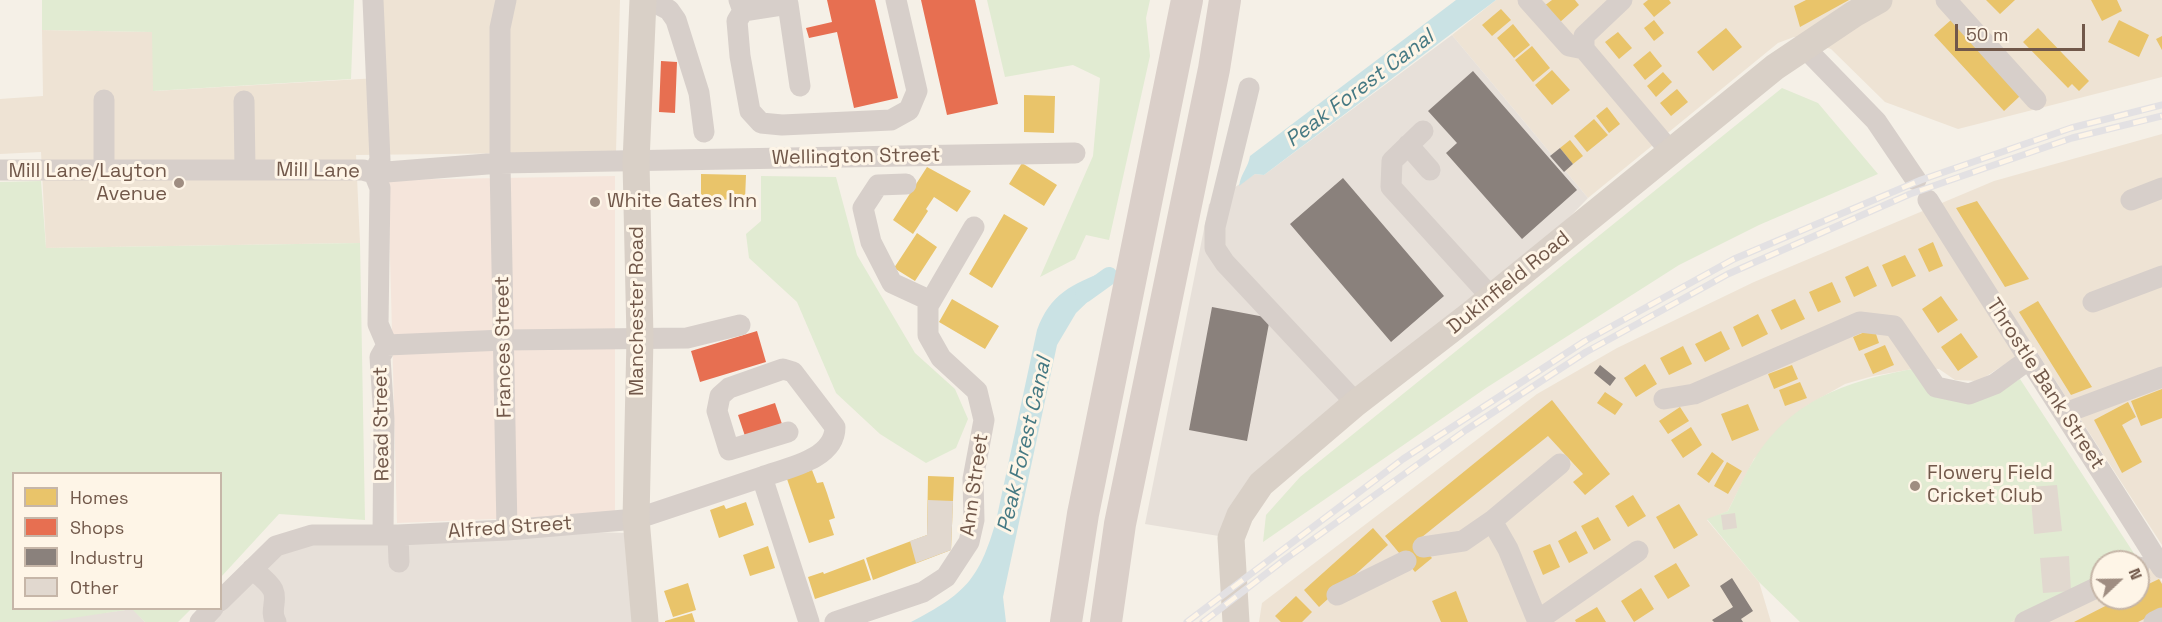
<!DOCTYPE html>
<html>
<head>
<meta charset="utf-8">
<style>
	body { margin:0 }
	#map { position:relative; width:2162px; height:622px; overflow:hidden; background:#f5f0e7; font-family:"Space Grotesk",sans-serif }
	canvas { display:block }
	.legend { position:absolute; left:12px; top:472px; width:210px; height:138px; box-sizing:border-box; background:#fef5e7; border:2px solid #c6b6a8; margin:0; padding:8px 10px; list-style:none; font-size:18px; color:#71584a }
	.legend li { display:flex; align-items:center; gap:12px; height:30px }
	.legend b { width:30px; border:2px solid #c6b6a8 }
	.north { position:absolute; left:2090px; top:550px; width:60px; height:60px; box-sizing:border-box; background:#fef5e7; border:2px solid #c6b6a8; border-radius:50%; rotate:68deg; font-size:16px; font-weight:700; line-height:24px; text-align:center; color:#71584a }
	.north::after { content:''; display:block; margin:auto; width:21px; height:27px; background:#9f8d81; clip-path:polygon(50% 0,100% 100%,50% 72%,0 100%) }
	.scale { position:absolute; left:1955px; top:24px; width:130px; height:27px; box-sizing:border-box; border:3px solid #71584a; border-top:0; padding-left:8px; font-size:18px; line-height:21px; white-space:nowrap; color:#71584a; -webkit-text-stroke:4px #fef5e7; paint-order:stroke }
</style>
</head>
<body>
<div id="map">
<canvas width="2162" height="622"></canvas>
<ul class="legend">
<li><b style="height:16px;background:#e9c46a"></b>Homes</li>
<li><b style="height:16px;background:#e76f51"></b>Shops</li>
<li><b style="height:16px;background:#8a817c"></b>Industry</li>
<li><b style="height:16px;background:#e1d8cf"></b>Other</li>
</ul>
<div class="north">N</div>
<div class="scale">50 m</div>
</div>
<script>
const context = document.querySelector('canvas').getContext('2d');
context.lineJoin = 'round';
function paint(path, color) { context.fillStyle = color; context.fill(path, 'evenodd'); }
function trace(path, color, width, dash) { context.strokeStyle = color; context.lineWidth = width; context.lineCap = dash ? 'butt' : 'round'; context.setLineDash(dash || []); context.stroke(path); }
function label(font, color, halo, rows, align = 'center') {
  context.font = font + ' "Space Grotesk",sans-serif'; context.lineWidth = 6; context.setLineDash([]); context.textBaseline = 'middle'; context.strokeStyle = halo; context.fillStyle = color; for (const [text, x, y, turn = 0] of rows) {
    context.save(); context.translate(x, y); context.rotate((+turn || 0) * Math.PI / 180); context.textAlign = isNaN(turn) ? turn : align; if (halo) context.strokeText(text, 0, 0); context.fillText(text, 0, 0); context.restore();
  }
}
const residential = new Path2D(`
	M380,0H620L616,152L356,155L360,243L46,248L41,152L0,154V99L43,96L42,30L153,32L154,91L378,78Z
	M1496,0H2162V77L1958,129L1885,102L1831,49L1794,37L1778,43L1588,198L1452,35Z
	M2162,134V545L2033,346L1979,381L1955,380L1939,369L1918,368L1873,376L1845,384L1808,405L1754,459L1728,511L1707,520L1759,582L1771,622H1259L1262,603L1537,394L1617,348L1754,282L1994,181Z
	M2137,558L2156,571L2162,582V622H2011L2102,576V598H2138Z`);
const commercial = new Path2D(`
	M615,176V514L397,523L388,180Z`);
const industrial = new Path2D(`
	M1452,35L1588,198L1491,298L1298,452L1231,538L1145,524L1209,204L1255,174L1264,175Z
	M507,530L627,533L645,622H200L276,546Z
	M133,609L145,622H46L48,620Z`);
const green = new Path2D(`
	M42,0H354L351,79L153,91L152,32L42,30Z
	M987,0H1150L1146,18L1150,56L1109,240L1086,235L1075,259L1040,277L1093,156L1100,78L1073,65L1005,77Z
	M1782,88L1818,103L1878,174L1759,225L1679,265L1486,388L1263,542L1266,515L1300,477Z
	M761,176L836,177L857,255L915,353L955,389L968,419L956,448L926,463L880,434L836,393L797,302L749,258L746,234L761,221Z
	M41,181L46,248L360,243L365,520L279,514L221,577L220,474H14V608L191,609L178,622H145L132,609L46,622H0V182Z
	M1918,368L1983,399L2020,379L2137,558L2129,562H2102V576L2011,622H1800L1759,582L1707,519L1728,511C1737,494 1744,475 1755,458C1794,397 1851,380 1918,368Z`);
const water = new Path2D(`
	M1456,0H1496L1264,175L1255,174L1239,186C1241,173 1248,168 1250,156Z
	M1106,271L1102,288L1076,313L1057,345L1003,597L1006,622H911C965,594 979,580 996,521L1037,330C1050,294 1072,284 1106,271Z`);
const homes = new Path2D(`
	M1552,0H1575L1579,5L1559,23L1544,6Z
	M1648,0H1669L1671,3L1654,17L1643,4Z
	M1806,0H1849L1800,27L1794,6Z
	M1986,0H2015L2000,14Z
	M2091,0H2117L2122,11L2102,21Z
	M1501,9L1511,20L1492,36L1482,25Z
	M1654,20L1664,33L1654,41L1644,28Z
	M1951,20L2020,96L2004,111L1934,35Z
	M2119,20L2149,35L2139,57L2108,42Z
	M1513,24L1530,45L1514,58L1497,38Z
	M1726,28L1742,47L1713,71L1697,52Z
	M2038,28L2089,81L2079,91L2072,84L2068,88L2023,42Z
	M1618,32L1632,48L1619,59L1605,42Z
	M2162,36V50L2156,39Z
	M1532,46L1550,68L1533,82L1515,60Z
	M1650,51L1662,66L1645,80L1633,65Z
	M1552,70L1570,90L1552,105L1535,85Z
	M1663,72L1672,82L1656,97L1647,86Z
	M1677,89L1688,102L1671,116L1660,103Z
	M1024,95L1055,96L1054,133L1024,132Z
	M1607,107L1620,124L1609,133L1596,116Z
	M1594,119L1608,135L1587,152L1574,136Z
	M1570,140L1583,156L1573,164L1560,148Z
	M1022,163L1057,185L1044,206L1009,184Z
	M927,167L971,191L957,212L934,197L926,209L928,211L913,234L893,220Z
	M701,174L746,175L745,200L701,199Z
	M1977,201L2029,279L2005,287L1956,208Z
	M1004,214L1028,228L992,288L969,274Z
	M917,233L937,247L915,281L894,268Z
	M1933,242L1943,266L1929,272L1918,249Z
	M1905,255L1916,276L1892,287L1882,265Z
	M1868,266L1877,286L1854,297L1845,277Z
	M1832,282L1841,302L1818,312L1809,292Z
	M1941,296L1958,320L1938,333L1922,309Z
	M952,299L999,326L985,349L939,322Z
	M1795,299L1805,319L1781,330L1771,310Z
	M2038,301L2092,387L2071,395L2019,312Z
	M1758,314L1768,334L1742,347L1733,327Z
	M1874,328L1879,343L1859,351L1853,337Z
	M1721,331L1730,349L1705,362L1695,344Z
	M1961,333L1978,357L1958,371L1941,347Z
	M1885,345L1894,365L1873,374L1864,354Z
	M1683,346L1692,364L1669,375L1660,358Z
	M1645,364L1657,384L1636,397L1624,378Z
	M1792,365L1798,379L1774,389L1768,374Z
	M1800,382L1807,398L1785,406L1779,390Z
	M2162,389V418L2141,426L2131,401Z
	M1605,392L1623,404L1615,415L1597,403Z
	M1552,400L1610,474L1585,495L1573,482L1583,474L1548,436L1417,541L1432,558L1415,572L1385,536Z
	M2128,402L2136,417L2122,425L2142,462L2122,473L2094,420Z
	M1748,404L1759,430L1732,441L1721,414Z
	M1680,407L1689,421L1668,434L1659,421Z
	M1691,427L1702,445L1683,458L1671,440Z
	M1712,452L1724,461L1709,483L1697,474Z
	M1727,462L1742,471L1728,494L1714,486Z
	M812,470L817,483L823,482L827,493L835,518L829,520L834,535L809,543L787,479Z
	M928,476L954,477L951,550L873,580L866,558L927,535Z
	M1633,495L1646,516L1628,527L1615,506Z
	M746,502L754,525L719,538L710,510L724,505L726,509Z
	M1679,504L1698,535L1674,549L1656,517Z
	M1598,517L1611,540L1594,550L1581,526Z
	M1373,528L1388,545L1319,607L1304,590Z
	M1576,531L1588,553L1569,563L1558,541Z
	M1550,544L1560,567L1543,575L1533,551Z
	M768,546L775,568L750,576L743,555Z
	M864,559L871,580L815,599L808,577L823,572L824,574Z
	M1676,563L1690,586L1668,599L1654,576Z
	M2159,579L2162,584V610L2138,622H2074L2121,598H2138V589Z
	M688,583L696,610L673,617L664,591Z
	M1641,588L1654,609L1634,622L1621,601Z
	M1456,591L1468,622H1441L1432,601Z
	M1296,596L1312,612L1302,622H1281L1275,616Z
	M1597,607L1606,622H1576L1575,620Z
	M692,613L695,622H665V621Z`);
const shops = new Path2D(`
	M827,0H875L898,98L854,108L837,32L809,38L806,28L832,22Z
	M921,0H975L998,104L947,115Z
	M661,61L677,62L675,113L659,112Z
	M757,331L766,362L700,382L691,351Z
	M775,403L783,427L746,439L738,415Z`);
const industry = new Path2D(`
	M1473,71L1577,190L1522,239L1446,153L1457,143L1428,111Z
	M1560,148L1573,164L1564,172L1550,156Z
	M1343,178L1444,296L1391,342L1290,224Z
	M1212,307L1270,318L1247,441L1189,430Z
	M1600,365L1616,378L1610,386L1594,373Z
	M1732,578L1753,611L1741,619L1743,622H1714L1712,620L1733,607L1720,586Z`);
const canal = new Path2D(`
	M1084,294L1109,276`);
const building = new Path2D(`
	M2057,485L2062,531L2034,534L2030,487Z
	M928,500L953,501L951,550L916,563L910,541L927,535Z
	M1735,513L1737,528L1723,530L1721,515Z
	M2069,556L2071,591L2043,593L2040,558Z`);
const minor = new Path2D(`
	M373,0L380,160L374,173
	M506,0L500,28V163L507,530
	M650,0L669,10L676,20L699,93L704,132
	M739,0L743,11L788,4L800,86
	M1528,0L1569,46L1584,49
	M1622,0L1584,36V49L1671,152
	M1946,0L2036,100
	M743,11L737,21L740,56L750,111L761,123L782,125L891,120L909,110L917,91L896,0
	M1804,47L1876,121L1916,180
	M1249,88L1215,227V248L1225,263L1356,403
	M104,100V168
	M244,101L245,170
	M1423,131L1392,161L1391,187L1492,298
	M1408,145L1430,170
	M0,170H363L374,173L500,163L1075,153
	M374,173L380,188L378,324L387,345
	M906,184L878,185L863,208L871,242L892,283L931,301
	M1928,200C2005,324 2085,444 2162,568
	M2131,200L2162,188
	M2093,302L2162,276
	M387,345L504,340L687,338L740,325
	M1664,399L1694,394L1860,322L1894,326L1936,387L1969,394L1995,384L2028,360
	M2065,413L2162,377
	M762,477C786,468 835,460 835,427L793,372L783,369L729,388L720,396L717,411L729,450L788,432
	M1492,521L1508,549L1538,622
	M383,535L384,419L380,357L387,345
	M398,535L399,562
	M1423,547L1463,541L1492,521L1560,464
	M2138,567H2139
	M252,569C259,575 269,582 273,590C278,601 269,611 276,622
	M1337,595L1406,561
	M220,601L276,546L312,535H398L507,530L636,519L762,477L809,622
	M1537,621L1638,551
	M200,622L213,608
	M835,622L923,592L946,577L969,542L974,520L973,479L984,420L977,391L941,358L928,335V306L974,227
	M2025,622L2102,585
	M2154,622L2162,618`);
const major = new Path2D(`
	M643,0L636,162L640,338L636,519L645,622
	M1236,622L1231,538L1240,515L1261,484L1356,403L1470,315L1775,67L1854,14L1879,0`);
const highway = new Path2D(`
	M1066,622L1083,514L1187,0
	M1106,622L1120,524L1214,69L1225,0`);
const rail = new Path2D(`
	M1187,622L1403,459L1585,341L1734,259L1921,180L2071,128L2162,105
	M1203,622L1284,560L1466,430L1586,352L1728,274L1910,194L2072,138L2162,116`);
const markers = [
	[179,183,6,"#9f8d81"],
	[595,202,6,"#9f8d81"],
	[1915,486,6,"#9f8d81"]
];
const streetNames = [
	["Wellington Street",856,157,-1],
	["Mill Lane",318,171,1],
	["Dukinfield Road",1509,283,-39],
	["Manchester Road",638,311,-90],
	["Frances Street",504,347,-91],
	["Throstle Bank Street",2045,384,57],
	["Read Street",382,424,-91],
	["Ann Street",975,485,-82],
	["Alfred Street",510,528,-4]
];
const poiNames = [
	["Mill Lane/Layton",167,172,"right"],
	["Avenue",167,195,"right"],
	["White Gates Inn",607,202],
	["Flowery Field",1927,474],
	["Cricket Club",1927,497]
];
const waterNames = [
	["Peak Forest Canal",1360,89,-37],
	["Peak Forest Canal",1025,445,-77]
];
paint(residential, '#eee3d4');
paint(commercial, '#f5e5db');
paint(industrial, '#e7e0d9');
paint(green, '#e1ebd2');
paint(water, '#cae2e4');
paint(homes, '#e9c46a');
paint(shops, '#e76f51');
paint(industry, '#8a817c');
trace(canal, '#cae2e4', 18);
paint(building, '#e1d8cf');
trace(minor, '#d7cfca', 21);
trace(major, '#d9d0c7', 27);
trace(highway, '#dacfc9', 32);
trace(rail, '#e3e1e3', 7);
trace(rail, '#fef5e7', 4.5, [14]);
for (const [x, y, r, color] of markers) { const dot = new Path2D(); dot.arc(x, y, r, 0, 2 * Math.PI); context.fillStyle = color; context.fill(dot); trace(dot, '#fef5e7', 2); }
label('20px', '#71584a', '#fef5e7', streetNames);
label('20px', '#71584a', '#fef5e7', poiNames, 'left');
label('italic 21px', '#457983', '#fef5e7', waterNames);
</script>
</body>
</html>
